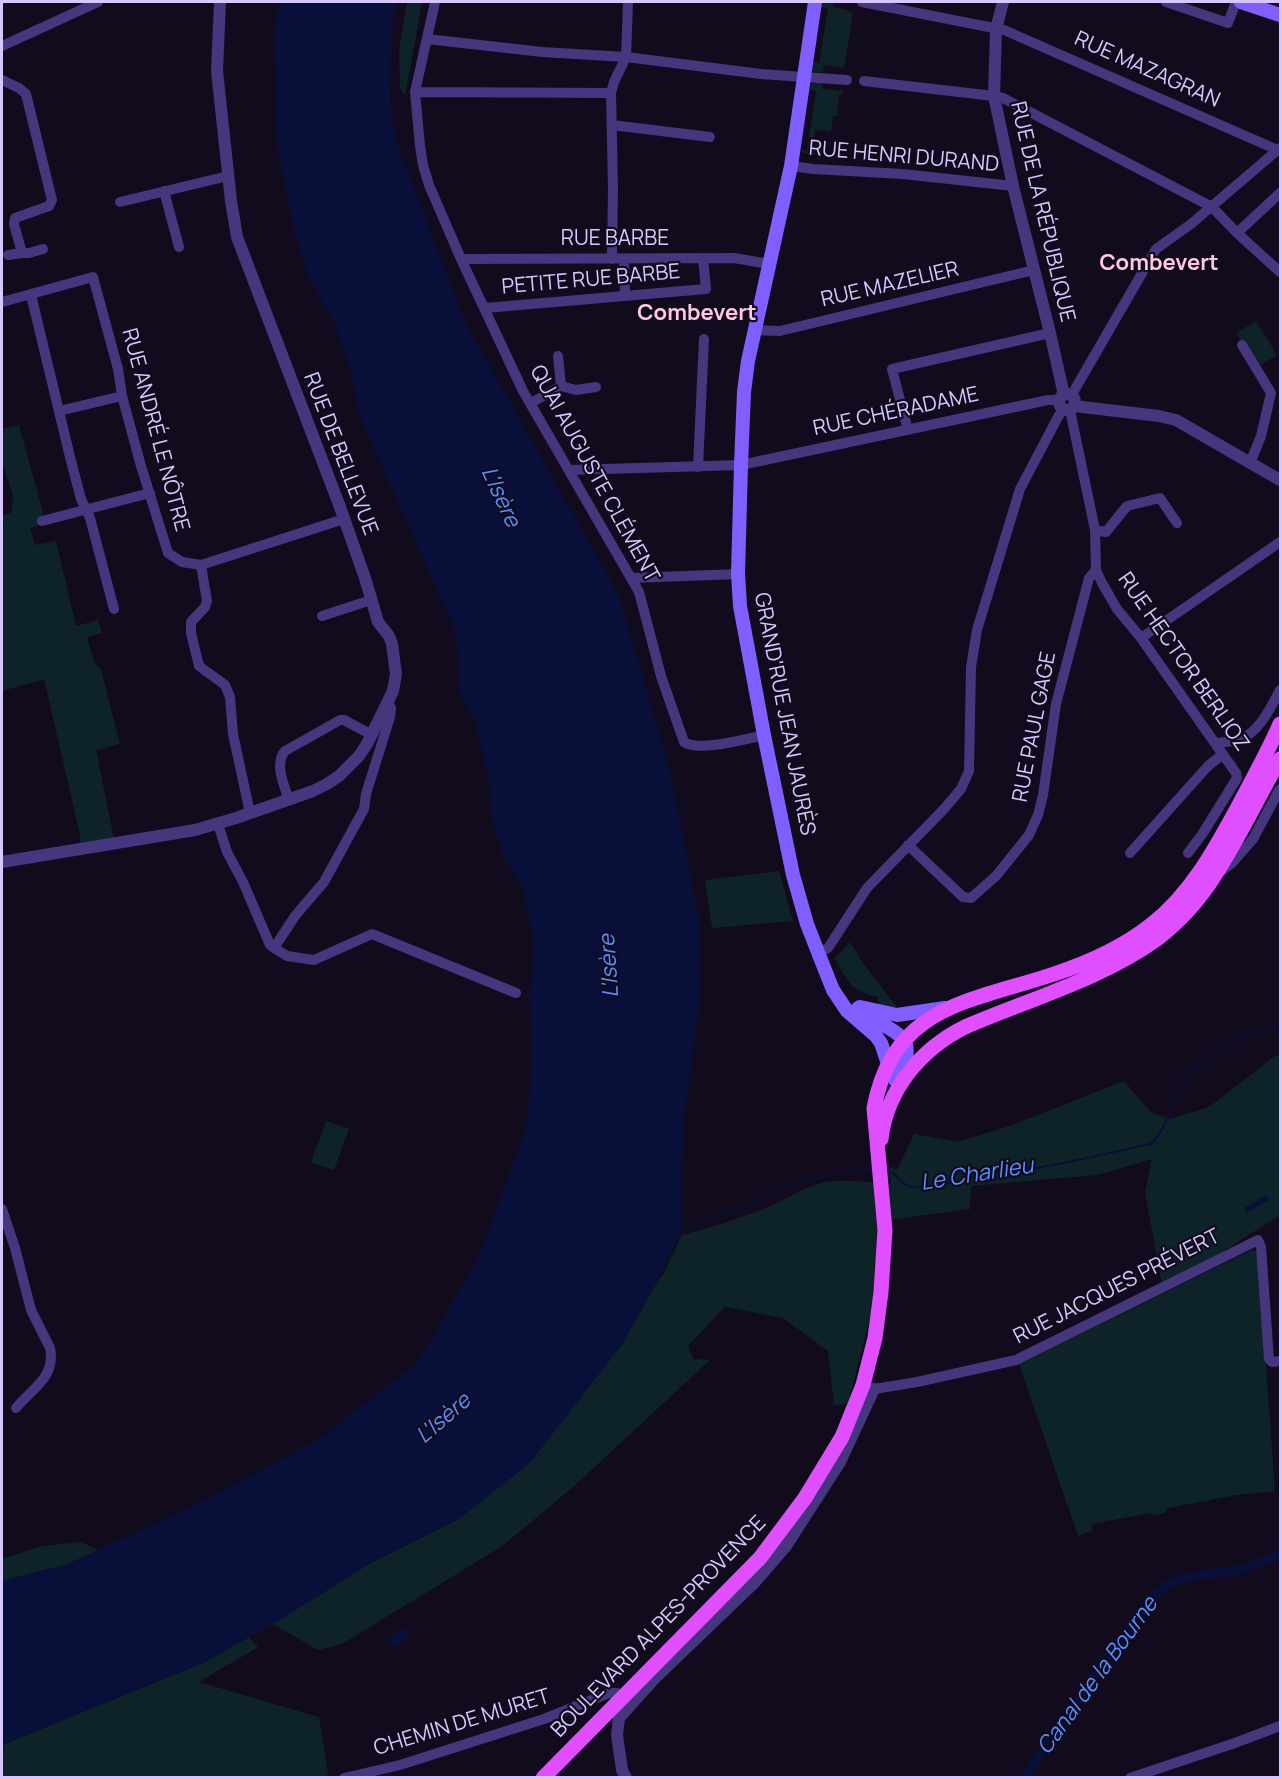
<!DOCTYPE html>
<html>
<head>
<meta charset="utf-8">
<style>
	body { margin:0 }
	#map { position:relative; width:1282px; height:1779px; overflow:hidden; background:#120b1d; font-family:Manrope,sans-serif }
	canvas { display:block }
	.frame { position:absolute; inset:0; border:3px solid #d8c7ff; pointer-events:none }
</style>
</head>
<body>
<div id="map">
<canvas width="1282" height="1779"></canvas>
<div class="frame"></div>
</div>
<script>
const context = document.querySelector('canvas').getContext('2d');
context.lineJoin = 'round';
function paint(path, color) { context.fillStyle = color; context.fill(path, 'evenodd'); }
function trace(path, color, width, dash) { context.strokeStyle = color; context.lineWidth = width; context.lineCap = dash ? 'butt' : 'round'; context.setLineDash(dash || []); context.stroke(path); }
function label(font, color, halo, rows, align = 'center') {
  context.font = font + ' Manrope,sans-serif'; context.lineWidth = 4.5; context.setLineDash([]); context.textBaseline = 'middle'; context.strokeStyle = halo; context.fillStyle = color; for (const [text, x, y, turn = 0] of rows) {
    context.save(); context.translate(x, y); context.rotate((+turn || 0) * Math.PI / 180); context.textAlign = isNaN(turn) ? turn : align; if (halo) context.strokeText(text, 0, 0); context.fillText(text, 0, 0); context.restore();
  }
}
const green = new Path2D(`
	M407,2H422L405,96L400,88L399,51Z
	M823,2H834L833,7L853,12L844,68L824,65L823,72L812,71L813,62L819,63L828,8L822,7Z
	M814,83H822V89L843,91V94H839L837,116H833L831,131L815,130C813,139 815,146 815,155L803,153L801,150L807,151L816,91L809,90L811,84Z
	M1256,321L1277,355L1257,367L1236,333Z
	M19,425L44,516L39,525L30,528L35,545L56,541L76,626L98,620L102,633L87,637L94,662L101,669L120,744L96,750L114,839L80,844V835L44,679L2,691V528L4,526L2,516L12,512L13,496L2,462V429Z
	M779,871L793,921L712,928L705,880Z
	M850,942L863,963L897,1007H879L878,997C853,992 845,980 835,958Z
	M1275,1056H1280V1215L1219,1254L1162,1285L1145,1192L1152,1159L1097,1175L971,1186L970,1209L881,1221L874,1271L876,1272L871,1314L848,1404L834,1405L828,1351L783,1318L725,1307L688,1346L693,1359L710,1360L573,1487L501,1547L342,1644L318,1650L273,1624L369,1564L459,1519L621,1346L657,1282L663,1275L682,1235C715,1227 748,1216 779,1202C797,1194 805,1186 826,1182C847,1179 870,1182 891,1185L889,1166L897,1170L914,1134L958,1142L1012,1125L1124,1081L1151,1112L1169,1119L1209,1107Z
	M326,1121L349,1129L334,1170L311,1162Z
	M1252,1250L1258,1252L1275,1491L1236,1495L1168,1508L1165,1513L1155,1515L1151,1513L1092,1524V1531L1078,1536L1019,1364Z
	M81,1542L99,1550L68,1564L2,1581V1559L42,1546Z
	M248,1637L258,1647L199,1682L319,1717L328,1775L315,1778H88L80,1775L77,1778H2V1745L205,1662Z`);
const water = new Path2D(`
	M279,2H397L391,32L390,100L395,138L465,322L619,596L666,757L676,800L700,925L701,976L699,1005L684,1119L681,1174V1232L657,1282L621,1346L530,1463L459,1519L369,1564L273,1624L205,1662L2,1745V1581L68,1564L195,1505L320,1439L419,1361L481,1252L526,1128L531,1074V1023L529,994L533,970V937L522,886L504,858L491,818L490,785L475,720L459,695L458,648L453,625L359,415L351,370L334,322L308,275L293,225L277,144L274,33Z
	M1266,1195L1269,1200L1247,1213L1244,1208Z
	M403,1628L409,1631L408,1635L409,1637L393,1648L387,1639Z`);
const stream = new Path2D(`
	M887,1170C896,1173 900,1183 909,1186C927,1192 972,1177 991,1173C1010,1170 1028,1170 1047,1166C1081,1160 1116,1151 1151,1144C1168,1126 1165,1119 1174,1099C1194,1059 1236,1031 1280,1026
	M679,1232L807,1181L850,1170L872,1169`);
const canal = new Path2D(`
	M1024,1778L1147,1602L1168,1584L1193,1576L1239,1570L1280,1554`);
const minor = new Path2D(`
	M435,2L415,92L420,146L423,165L429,185L461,259L523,391L639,592L661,676L684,742C699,752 745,739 764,735
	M862,2L1004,30L1280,151
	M1166,2L1228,23L1236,2
	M427,39L542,52L626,57L761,74L847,80
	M2,46L98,2
	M2,80L19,88L26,94L52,200L49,206L15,218L14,224L22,253L8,255
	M864,81L994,96L1003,98L1212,207L1237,233L1280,272
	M415,92L611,93
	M612,125L710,137
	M791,166L813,169L903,174L1013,186
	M164,191L179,247
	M120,202L228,176
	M1237,233L1280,193
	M22,253H29L43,249
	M461,259L734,258L769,264
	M612,259L613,188L611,93L614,82L626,57L628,2
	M624,259L625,296
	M31,295L70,457L81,499L90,518L114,609
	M2,302L93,277L118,369L122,396L141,466L168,553L182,562L201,565L344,519
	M485,308L706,289L703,258
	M754,330L780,331L1034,270
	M1242,345L1271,393L1261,436L1250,463
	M561,386L576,390L596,387
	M1071,396L1156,249L1191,224L1280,148
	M531,403L561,386L558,356
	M1070,410L1095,530L1096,570L1102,583L1117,609L1141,638L1236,773L1237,778L1203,833L1188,853
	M59,411L122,396
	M908,430L892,369L1050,333
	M698,467L704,339
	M570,470L741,465L1048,400H1059
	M42,521L150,493
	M1095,530L1106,532L1127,506L1160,498L1177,523
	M201,565L207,601L205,607L191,622V633L199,666L225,685L230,697L233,734L250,813
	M632,578L738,574
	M322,616L371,600
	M1141,638L1280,542
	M1217,743C1224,742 1234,742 1241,739C1260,731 1271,707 1280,690
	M289,800C284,786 274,763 285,751L340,720H344L372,735
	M218,824L227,852L243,882L270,945L274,948L287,956L314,960L372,934L516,993
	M908,845L963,897L971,898L996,876L1029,835L1038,815L1043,795L1056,704L1089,578L1096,570
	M1130,853L1208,766L1223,754
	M1220,872L1232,863L1253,839L1280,789
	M274,948L295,916L324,882L364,809L366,794L390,717L391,708L388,703
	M818,953L828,948L867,888L944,809L961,789L969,771L971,667L977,630L1020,489L1058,417L1063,409
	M2,1209L15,1248L31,1310L50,1348C56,1378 31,1389 16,1408
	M867,1387L874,1389L917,1382L1016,1360L1258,1240L1261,1247L1269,1359L1272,1362L1280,1361
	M344,1778L400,1765L544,1719L609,1693H617L623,1697
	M1130,1778L1232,1744L1280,1726`);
const tertiary = new Path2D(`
	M1003,2L996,29L994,96L1013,186L1050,333L1064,395
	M1059 402a8 8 0 1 1 16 0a8 8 0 1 1-16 0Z
	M1074,406L1159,416L1176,420L1280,480
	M2,862L195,830L236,818L313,791L327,784L339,776L359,756L367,744L393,691L396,674L392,644L389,636L378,622L365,578L340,507L237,237L231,201L217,71L220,2
	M626,1778L622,1770L617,1735L619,1718L654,1679L753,1584L786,1546L840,1462L874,1389`);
const secondary = new Path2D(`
	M815,2L791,166L748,361L744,392L741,465L738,574L740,606L764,735L793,875L807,924L823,965L833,990L847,1011L876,1036L881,1043L888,1064
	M1241,2L1280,15
	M860,1007L897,1015L945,1008
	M858,1008C888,1034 927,1032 895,1080`);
const primary = new Path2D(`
	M881,1139C887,1089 921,1049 965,1027C1027,1000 1102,979 1157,939C1179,922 1200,899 1215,875C1239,838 1258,797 1280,759
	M543,1778L760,1558L805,1498L842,1437L863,1385L875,1338L881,1292L885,1230L874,1108C893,1005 971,1002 1054,974C1088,963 1122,948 1151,925C1191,894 1215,849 1239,805C1253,778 1268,752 1280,724`);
const streetNames = [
	["RUE MAZAGRAN",1147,70,24],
	["RUE HENRI DURAND",904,157,5],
	["RUE DE LA RÉPUBLIQUE",1042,212,77],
	["RUE BARBE",615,239],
	["PETITE RUE BARBE",591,280,-5],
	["RUE MAZELIER",890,285,-13],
	["RUE CHÉRADAME",896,412,-12],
	["RUE ANDRÉ LE NÔTRE",155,430,75],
	["RUE DE BELLEVUE",340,454,69],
	["QUAI AUGUSTE CLÉMENT",594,474,61],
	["RUE HECTOR BERLIOZ",1183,662,55],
	["GRAND'RUE JEAN JAURÈS",784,714,79],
	["RUE PAUL GAGE",1035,727,-79],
	["RUE JACQUES PRÉVERT",1117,1287,-27],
	["BOULEVARD ALPES-PROVENCE",659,1627,-46],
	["CHEMIN DE MURET",462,1723,-17]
];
const neighbourhoodNames = [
	["Combevert",1159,264],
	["Combevert",697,314]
];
const waterNames = [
	["L'Isère",500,497,65],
	["L'Isère",610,966,-94],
	["Le Charlieu",977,1175,-9],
	["L'Isère",444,1419,-41],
	["Canal de la Bourne",1098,1676,-54]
];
paint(green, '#0e2327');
paint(water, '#081039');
trace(stream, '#081039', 2);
trace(canal, '#081039', 9);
trace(minor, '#46367d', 10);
trace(tertiary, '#46367d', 12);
trace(secondary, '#815eff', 14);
trace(primary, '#df4eff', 15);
label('21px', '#d8c7ff', '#120b1d', streetNames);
label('bold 22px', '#ffc9e1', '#120b1d', neighbourhoodNames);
label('italic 22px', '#5590ff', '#120b1d', waterNames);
</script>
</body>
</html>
